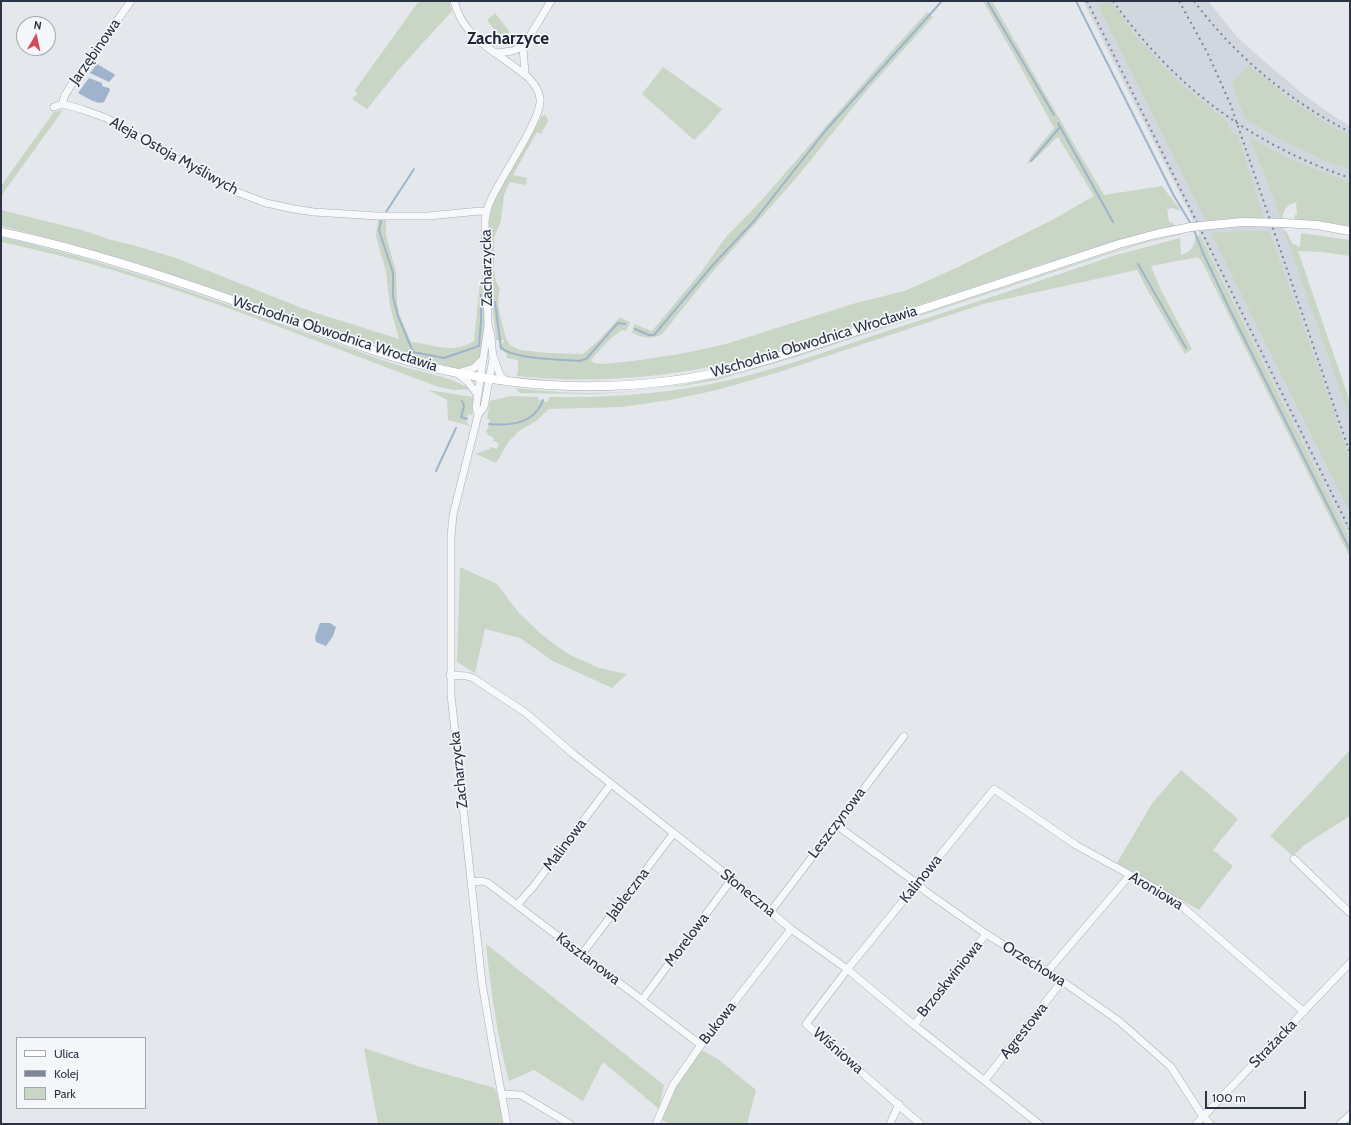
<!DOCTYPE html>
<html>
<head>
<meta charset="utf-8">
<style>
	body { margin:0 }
	#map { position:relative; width:1351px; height:1125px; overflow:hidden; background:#e4e7ec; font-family:Cabin,sans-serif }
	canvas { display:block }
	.frame { position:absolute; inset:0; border:2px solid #2b3445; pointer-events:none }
	.legend { position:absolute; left:16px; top:1037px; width:130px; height:72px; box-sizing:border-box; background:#f4f6f9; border:1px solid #a4a8b1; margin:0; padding:5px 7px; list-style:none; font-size:12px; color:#2b3445 }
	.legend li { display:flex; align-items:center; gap:8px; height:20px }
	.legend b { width:20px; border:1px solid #a4a8b1 }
	.north { position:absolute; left:16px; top:16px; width:40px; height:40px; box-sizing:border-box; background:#f4f6f9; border:1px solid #a4a8b1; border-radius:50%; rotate:9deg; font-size:11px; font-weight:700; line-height:16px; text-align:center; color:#2b3445 }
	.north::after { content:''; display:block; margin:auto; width:14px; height:18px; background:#d1495b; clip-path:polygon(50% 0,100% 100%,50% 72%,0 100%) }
	.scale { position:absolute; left:1205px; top:1091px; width:101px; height:18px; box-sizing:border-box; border:2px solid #2b3445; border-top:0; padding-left:5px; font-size:12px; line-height:14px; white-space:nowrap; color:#2b3445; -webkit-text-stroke:3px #f4f6f9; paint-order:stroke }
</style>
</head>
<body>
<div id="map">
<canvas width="1351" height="1125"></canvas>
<div class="frame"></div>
<ul class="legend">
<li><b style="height:5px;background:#fff"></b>Ulica</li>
<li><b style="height:5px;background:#7d8696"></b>Kolej</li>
<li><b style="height:11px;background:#c9d6c5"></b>Park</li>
</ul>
<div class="north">N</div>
<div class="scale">100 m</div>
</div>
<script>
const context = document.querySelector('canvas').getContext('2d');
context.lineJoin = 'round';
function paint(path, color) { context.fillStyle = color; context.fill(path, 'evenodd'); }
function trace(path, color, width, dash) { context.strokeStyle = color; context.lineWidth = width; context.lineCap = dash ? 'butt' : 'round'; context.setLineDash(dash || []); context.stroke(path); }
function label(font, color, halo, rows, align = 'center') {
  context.font = font + ' Cabin,sans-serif'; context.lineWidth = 3.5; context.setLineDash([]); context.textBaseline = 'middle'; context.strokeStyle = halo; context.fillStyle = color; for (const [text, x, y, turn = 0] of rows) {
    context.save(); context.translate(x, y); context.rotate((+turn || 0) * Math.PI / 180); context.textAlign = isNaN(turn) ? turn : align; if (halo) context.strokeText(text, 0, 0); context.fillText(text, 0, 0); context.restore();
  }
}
const built = new Path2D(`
	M1083,1H1208L1237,37L1256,54L1304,95L1335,117L1350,126V182L1289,158L1249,137L1268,184L1350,420V539L1212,258Z`);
const green = new Path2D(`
	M419,1H449L452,11L401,67L367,109L352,99L357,94L355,90Z
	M983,1H992L1078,151L1104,195L1162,186L1181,211L1172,208L1167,209L1169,222L1173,223L1175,226C1115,239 1059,259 1001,278C951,295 899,311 849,328C811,340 773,354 734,362C663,378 590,384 517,376L518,370V360L506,358L507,354L502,350L501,351L499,346L502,345L504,340H496L492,301L491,268H489C489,243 485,218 497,194L537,123L542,116L545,115L547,117L548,121L541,134L537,132L513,175L527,178L526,185L510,182L504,195L501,221L494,238V270L496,281L500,289L498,301L500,315L506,339L510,345L520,350L548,353L583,354L599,340L620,317L630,322L626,331L622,330C609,338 601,349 591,360L594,363L603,364L633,361L680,354L726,344L856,303L905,291L958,267L1052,220L1094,196L1058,137C1047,145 1040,158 1027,164L1031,156L1054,128L1015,57Z
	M1109,1H1111L1137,38L1182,85L1226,120L1232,133L1238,136L1264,218H1229L1206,221L1098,6Z
	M927,12L933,17L867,90L798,176L708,277L663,333C653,341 642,337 632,333L634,324L652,331L702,271L725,238L759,203L888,55Z
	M495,13L510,32L501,39L487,20Z
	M1248,65L1288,98L1328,124L1350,136V169L1331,163L1285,142L1245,119L1232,84Z
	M663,67L722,109L710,124L694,140L642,94Z
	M63,110L1,196V186L54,112Z
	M1249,137L1289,158L1350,182V226L1316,221L1294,219L1295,215L1297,214L1296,202C1287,204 1284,210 1282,218H1280L1268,184Z
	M1,210L82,230L108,239L136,246L176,258L307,310L399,339L390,306L386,272L376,236L378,219H386V235L396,272L397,303L399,314L411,342C434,344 451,355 474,341L480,281H484L485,324L481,357L474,366L460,369L414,357L134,262L68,243L1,226Z
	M1245,231H1269L1335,415L1350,461V512L1211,233Z
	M1284,231H1286L1292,243L1300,247L1301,233L1350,240V256L1322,252L1298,251L1348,396L1350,405V420Z
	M1180,234V235L1148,242L1109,254L793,358L717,380L688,385L628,392L592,394L520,393L515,388C538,390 561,393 584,393C656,394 726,378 793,357L1096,257L1148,241Z
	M1200,235L1350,539V558L1202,262L1198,257L1151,266L1161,290L1192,349L1185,354L1148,291L1137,270L983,304L776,373L717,390L670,400L622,407L549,409L536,421L519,431L509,441L496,463L476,454L482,451L490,449L491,447L497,449L499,443L493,441L494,438L488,435L486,430L488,429L490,419H487L490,401L510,396L538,397V400L548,402L549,397C610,398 669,394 729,380C782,368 833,349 884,332C962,307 1039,281 1116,255L1180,238L1181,255C1190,252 1196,246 1195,236Z
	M1,237C123,264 238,309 355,350C371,356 387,362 404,367C425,373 451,377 470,389L454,390L439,387C295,334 152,273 1,242Z
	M428,390L473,397L474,401L472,415L468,414L466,421L470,426L448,420L447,400Z
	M460,567L497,584L519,613L542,635L568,654L599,668L627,674L612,688L553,661L520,638L485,629L475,673L457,662Z
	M1350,750V816L1303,846L1293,856L1270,836Z
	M1181,770L1238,819L1213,850L1233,866L1199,910L1117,863L1153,802Z
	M486,944L664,1085L659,1109L603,1062L583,1101L534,1070L509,1081C497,1035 491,992 486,944Z
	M364,1048L417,1066L495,1088L502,1111L504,1124H378Z
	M701,1050L718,1059L756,1090L747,1124H670L660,1119L677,1083Z`);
const water = new Path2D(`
	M97,64L114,74L115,75L109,82L90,73Z
	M89,78L102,83V86L109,88L110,90L104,102C96,105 86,97 78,93Z
	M320,623H330L336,627L333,636L326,646L316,642L315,637Z`);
const stream = new Path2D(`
	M987,1L1054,115
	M1076,1L1174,196L1191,224
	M1058,123L1113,222
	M1031,161L1060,127
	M386,212L414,169
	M381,221L379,230L393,273V297L398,316L413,352L444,358L479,346L481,321V295
	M1194,230L1203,253L1230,310L1350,550
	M1138,264L1186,348
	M495,302L501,348C517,360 559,359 579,361L586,359L618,323L625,324
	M635,329L649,335H654L712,266L754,221L826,130L942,1
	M462,401L464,406L461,417L467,419
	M489,424C510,426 535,424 543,400
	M436,471L456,428`);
const minor = new Path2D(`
	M454,1C464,40 496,51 524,74C531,79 539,89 540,99C543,118 499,179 490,202C487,208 486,215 485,222L488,324L491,336L493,359L484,407L478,415L453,515L451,537V695L482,983L492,1042L507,1124
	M496,53L512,51L523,47
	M525,74L523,47L551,1
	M62,104L65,95L70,87L131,1
	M54,107L62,104L81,109L106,118L212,179L237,192L266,203L294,209L314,212L378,216H428L480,211L487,212
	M494,358L500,375L507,382
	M457,373L474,368L482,360
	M457,373L468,382L477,394
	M478,415L476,407L488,326
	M450,675L467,676L473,678L526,713L572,753L732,879L791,929L847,969L914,1025L1039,1124
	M836,825L918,884L925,891L986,934L1062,981L1119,1021L1171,1067L1200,1112L1210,1124
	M1294,859L1350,913
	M472,882L482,881L488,883L701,1045
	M517,905L533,887L611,784
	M771,911L904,736
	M582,954L673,834
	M1047,972L1130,875
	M642,1000L732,879
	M914,1025L986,934
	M985,1080L1062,981
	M502,1094L521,1095L570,1124
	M656,1124L673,1085L701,1045L791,929
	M890,1124L899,1104
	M920,1124L806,1024L850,966L994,789L1076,845L1130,875L1143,881L1177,902L1304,1012
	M1196,1124L1350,963
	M1340,1124L1350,1115`);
const major = new Path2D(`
	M1283,223L1317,225L1350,231
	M1,232C96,252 188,284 280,317C331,335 382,356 435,368C537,392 640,393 742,367C792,354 842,336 892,319C968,294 1044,269 1119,244L1156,234L1191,227`);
const rail = new Path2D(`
	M1087,1L1350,530
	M1113,1C1174,87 1251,144 1350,178
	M1179,1L1208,54L1230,103L1350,453
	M1194,1C1235,56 1289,101 1350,132`);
const majorBridge = new Path2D(`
	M1191,227L1242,222L1283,223`);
const streetNames = [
	["Jarzębinowa",95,52,-55],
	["Aleja Ostoja Myśliwych",174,156,29],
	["Zacharzycka",487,268,-91],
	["Wschodnia Obwodnica Wrocławia",335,334,18],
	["Wschodnia Obwodnica Wrocławia",814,342,-17],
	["Zacharzycka",459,770,-96],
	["Leszczynowa",837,823,-53],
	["Malinowa",565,845,-53],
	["Kalinowa",921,879,-51],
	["Aroniowa",1156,891,31],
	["Słoneczna",748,893,39],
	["Jabłeczna",628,894,-53],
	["Morelowa",687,940,-53],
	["Kasztanowa",588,959,37],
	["Orzechowa",1034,964,32],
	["Brzoskwiniowa",950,979,-51],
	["Bukowa",718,1023,-52],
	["Agrestowa",1024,1031,-52],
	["Strażacka",1273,1044,-46],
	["Wiśniowa",838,1051,41]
];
const quarterNames = [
	["Zacharzyce",508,39]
];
paint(built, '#d2d6de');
paint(green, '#c9d6c5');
paint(water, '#9fb4cc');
trace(stream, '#9fb4cc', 2);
trace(minor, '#a9aeb7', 8);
trace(major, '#a3abb8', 9);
trace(minor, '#f7f8fa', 7);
trace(major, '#fff', 8);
trace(rail, '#7d8696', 2, [2, 4]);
trace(majorBridge, '#a3abb8', 9, []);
trace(majorBridge, '#fff', 8);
label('15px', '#2b3445', '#f4f6f9', streetNames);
label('bold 17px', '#1d2536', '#f4f6f9', quarterNames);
</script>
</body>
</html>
